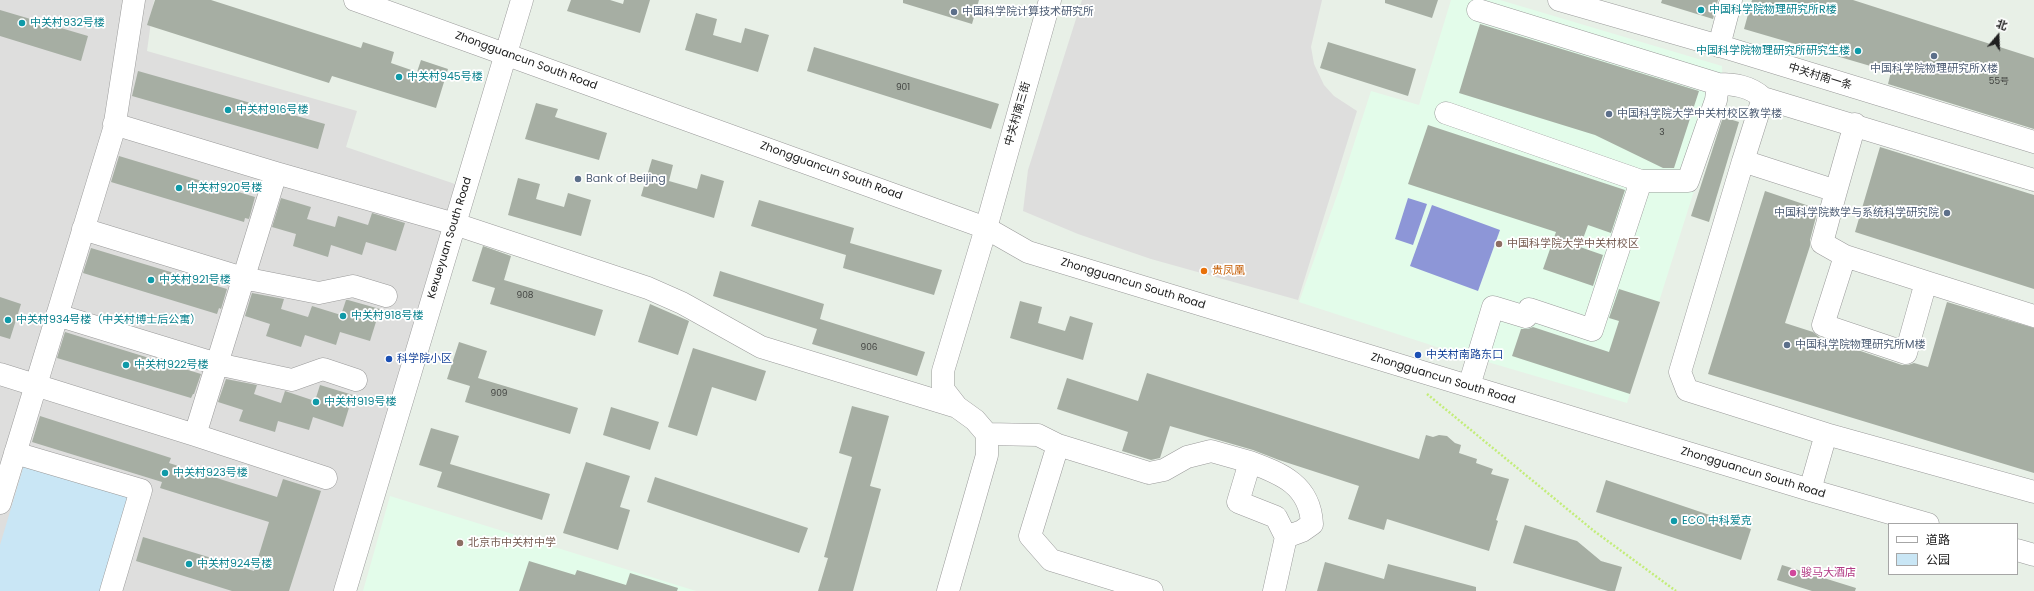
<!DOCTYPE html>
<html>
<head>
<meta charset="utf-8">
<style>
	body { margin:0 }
	#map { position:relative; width:2034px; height:591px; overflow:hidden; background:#e8f0e7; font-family:Poppins,"Noto Sans SC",sans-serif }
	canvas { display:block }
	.legend { position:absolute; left:1888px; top:523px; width:130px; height:52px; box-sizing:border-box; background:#fff; border:1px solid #a6a6a6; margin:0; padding:5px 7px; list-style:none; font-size:12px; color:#202020 }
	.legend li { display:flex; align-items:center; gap:8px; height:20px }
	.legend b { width:20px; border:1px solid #a6a6a6 }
	.north { position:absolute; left:1978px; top:16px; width:40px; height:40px; -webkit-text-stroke:3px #fff; paint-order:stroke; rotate:19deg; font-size:11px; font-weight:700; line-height:16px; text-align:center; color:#202020 }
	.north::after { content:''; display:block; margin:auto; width:14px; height:18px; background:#202020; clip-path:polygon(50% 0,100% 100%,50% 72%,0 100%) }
</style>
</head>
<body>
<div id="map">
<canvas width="2034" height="591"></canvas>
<ul class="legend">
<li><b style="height:5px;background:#fff"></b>道路</li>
<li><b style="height:11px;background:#c9e6f5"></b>公园</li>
</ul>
<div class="north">北</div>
</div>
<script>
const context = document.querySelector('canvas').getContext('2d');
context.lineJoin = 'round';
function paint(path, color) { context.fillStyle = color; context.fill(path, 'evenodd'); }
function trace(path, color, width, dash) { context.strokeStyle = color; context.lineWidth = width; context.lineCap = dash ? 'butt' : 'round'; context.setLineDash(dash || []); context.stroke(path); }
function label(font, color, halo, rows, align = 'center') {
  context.font = font + ' Poppins,"Noto Sans SC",sans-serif'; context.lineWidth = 3.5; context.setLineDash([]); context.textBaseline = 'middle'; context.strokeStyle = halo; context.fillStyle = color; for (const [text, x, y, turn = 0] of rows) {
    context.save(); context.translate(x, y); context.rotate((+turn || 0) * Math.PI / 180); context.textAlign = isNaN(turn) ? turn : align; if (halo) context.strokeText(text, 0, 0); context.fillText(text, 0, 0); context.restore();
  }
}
const residential = new Path2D(`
	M0,0H154L147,51L357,111L346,147L455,184L334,591H0Z
	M1082,0H1322L1311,47L1314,64L1324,85L1334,96L1357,111L1298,300L1151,259L1078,234L1023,211L1028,170Z`);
const education = new Path2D(`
	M1451,0H1500L1722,66L1723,99L1627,403L1440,348L1299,302L1340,187L1371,91L1419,105Z
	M390,496L696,591H363Z`);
const park = new Path2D(`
	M24,465L144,500L118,591H0V545Z`);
const pitch = new Path2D(`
	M1408,198L1427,204L1413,245L1395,239Z
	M1432,205L1500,230L1478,291L1410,266Z`);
const building = new Path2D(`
	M155,0H211L361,48L363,42L394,52L391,63L417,72L421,60L448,69L436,108L332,76L329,83L147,25Z
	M571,0H610L623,4L624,0H650L640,33L567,11Z
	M903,0H979L972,24L903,3Z
	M1385,0H1438L1432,18L1385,3Z
	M1662,0H1718L1713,19L1661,3Z
	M1752,0H1853L2034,58V129L1888,84L1891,72L1744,29Z
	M0,10L88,36L81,61L0,36Z
	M696,13L717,19L713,35L741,43L745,28L769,35L758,72L685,50Z
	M1480,24L1699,91L1674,168H1663L1595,135L1459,93Z
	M1328,42L1416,69L1408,96L1320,68Z
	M814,47L999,104L991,129L807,71Z
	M138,71L325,124L318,149L132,96Z
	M536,103L558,109L555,117L607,133L599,160L525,139Z
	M1723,117L1739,122L1709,222L1691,216Z
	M1428,125L1625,190L1611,233L1588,225L1580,247L1603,255L1593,286L1543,269L1556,232L1408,184Z
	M1880,147L2034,195V289L1855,232Z
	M119,156L255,197L249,219L245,218L244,222L111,182Z
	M652,159L673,165L669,181L697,189L701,174L724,181L714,218L641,196Z
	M518,178L540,184L536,199L564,207L568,193L591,200L581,236L508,215Z
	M1765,191L1818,209L1810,240V246L1785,323L1813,332L1819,337L1902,365H1908L1914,363L1928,367L1947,302L2034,328V473L1708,374Z
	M281,198L311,207L307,219L335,227L338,216L368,225L372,213L405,223L396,251L366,242L362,255L331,245L328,257L293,246L296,234L272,227Z
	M759,200L854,228L850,243L942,270L934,295L843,268L846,255L751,226Z
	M483,246L511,256L504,280L603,310L595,336L490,304L495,288L472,281Z
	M91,248L227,289L221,309L219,308L217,314L83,273Z
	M720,271L824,304L820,319L925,352L917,376L812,344L817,329L713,296Z
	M1619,289L1660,302L1630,394L1512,356L1521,329H1528L1533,327L1609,352L1619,321L1609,318Z
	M252,293L284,299L281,309L308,317L312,306L341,315L346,300H348L380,309L370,341L340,332L336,345L305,335L301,347L266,336L270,324L245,316Z
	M0,297L21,304L10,339L0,336Z
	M1020,301L1042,307L1038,323L1065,331L1070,316L1093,323L1083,360L1010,338Z
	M650,304L689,321L678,355L638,342Z
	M65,332L201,374L194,394H193L191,398L57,358Z
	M459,342L487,351L478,378L578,408L570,434L465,402L470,386L447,379Z
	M693,348L766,371L756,401L712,387L697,436L668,427Z
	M1147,373L1419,459L1426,435L1433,437L1439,435L1447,436L1455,443L1461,445L1459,453L1477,459L1476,463L1493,469L1491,474L1509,479L1496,520L1498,521L1489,551L1387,519L1384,530L1348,519L1359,486L1279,460L1253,450L1170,426L1160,458L1151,460L1122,451L1128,432L1057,409L1067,378L1138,401Z
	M226,379L257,385L254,394L281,403L285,391L315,401L320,385L353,395L343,427L313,417L309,430L278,421L275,432L239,421L243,410L218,402Z
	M852,406L889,416L870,486L881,489L853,591H818L828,558L824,557L852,457L839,453Z
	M611,407L659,422L650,450L603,435Z
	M40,416L171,458L169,463L277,497L283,479L321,491L289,591H232L136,561L143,537L254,571L269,522L160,488L162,482L32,442Z
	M431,428L459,436L450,464L550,494L542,520L437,487L442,472L419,465Z
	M586,462L630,476L620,507L630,510L618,550L563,533Z
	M655,477L808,528L799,553L647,502Z
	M1606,480L1751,529L1741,560L1596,512Z
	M1525,525L1577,541L1601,561L1622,567L1615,591H1608L1513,563Z
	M529,561L575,575L577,570L626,585L630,573L678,588L677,591H519Z
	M1325,562L1384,579L1388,564L1476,587V591H1317Z
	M1782,565L1856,588L1855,591H1812L1777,580Z`);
const path = new Path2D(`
	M1427,394L1594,531L1676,591`);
const minor = new Path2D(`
	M355,0L986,228L1028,252L1810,490L1928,524
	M1559,0L1730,49L2034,142
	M1478,10L1718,84
	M1719,46L1731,0
	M1763,98L2034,180
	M1446,113L1641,181H1688L1716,100L1718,84C1734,84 1750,86 1763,98L1743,161L1836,191L1855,124
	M114,124L276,173L455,224L648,288L682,303L761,347L957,407
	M1743,161L1680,372L1687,390L1826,434L1810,490
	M1836,191L1822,243L1845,256L1823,325L1906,353L1926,282L2034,316
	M83,229L243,278L319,293L353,286L386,296
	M1845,256L1926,282
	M57,315L217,364L292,380L323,369L356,380
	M0,374L195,435L326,478
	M1469,386L1493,307L1526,317L1529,309L1592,330L1641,181
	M987,434L1038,435L1058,445L1030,536L1051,560L1152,591
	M1826,434L2034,492
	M195,435L276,173
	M1058,445L1149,473L1164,470L1187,457L1211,451L1250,462L1238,502L1276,517L1286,537L1274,591
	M15,453L141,490L111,591
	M1250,462C1282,474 1310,485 1312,524L1302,531L1286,537
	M0,503L114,129L134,0
	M2017,550L2034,555
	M345,591L522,0
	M948,591L987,455V434L975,420L957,407L943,389V371L986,228L1050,0`);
const markers = [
	[1701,10,4,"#0f9aa8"],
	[954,12,4,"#5c6f8a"],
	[22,23,4,"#0f9aa8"],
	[1858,51,4,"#0f9aa8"],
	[1934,56,4,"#5c6f8a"],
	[399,77,4,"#0f9aa8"],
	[228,110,4,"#0f9aa8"],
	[1609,114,4,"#5c6f8a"],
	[578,179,4,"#5c6f8a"],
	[179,188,4,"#0f9aa8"],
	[1947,213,4,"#5c6f8a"],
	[1499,244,4,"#8d6e63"],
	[1204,271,4,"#e8710a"],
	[151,280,4,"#0f9aa8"],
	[343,316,4,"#0f9aa8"],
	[8,320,4,"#0f9aa8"],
	[1787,345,4,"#5c6f8a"],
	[1418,355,4,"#1a4fb4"],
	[389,359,4,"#1a4fb4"],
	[126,365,4,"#0f9aa8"],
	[316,402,4,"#0f9aa8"],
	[165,473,4,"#0f9aa8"],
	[1674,521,4,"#0f9aa8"],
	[460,543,4,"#8d6e63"],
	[189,564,4,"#0f9aa8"],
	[1793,573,4,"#d1479c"]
];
const numberNames = [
	["55号",1999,82],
	["901",903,88],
	["3",1662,133],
	["908",525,296],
	["906",869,348],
	["909",499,394]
];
const cultureNames = [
	["中国科学院物理研究所R楼",1709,10],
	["中关村932号楼",30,23],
	["中国科学院物理研究所研究生楼",1850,51,"right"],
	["中关村945号楼",407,77],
	["中关村916号楼",236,110],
	["中关村920号楼",187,188],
	["中关村921号楼",159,280],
	["中关村918号楼",351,316],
	["中关村934号楼（中关村博士后公寓）",16,320],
	["中关村922号楼",134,365],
	["中关村919号楼",324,402],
	["中关村923号楼",173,473],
	["ECO 中科爱克",1682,521],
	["中关村924号楼",197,564]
];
const serviceNames = [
	["中国科学院计算技术研究所",962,12],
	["中国科学院物理研究所X楼",1934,69,"center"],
	["中国科学院大学中关村校区教学楼",1617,114],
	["Bank of Beijing",586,179],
	["中国科学院数学与系统科学研究院",1939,213,"right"],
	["中国科学院物理研究所M楼",1795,345]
];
const streetNames = [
	["Zhongguancun South Road",526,61,20],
	["中关村南一条",1820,77,17],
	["中关村南三街",1018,114,-74],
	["Zhongguancun South Road",831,171,20],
	["Kexueyuan South Road",450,238,-73],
	["Zhongguancun South Road",1133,284,17],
	["Zhongguancun South Road",1443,379,17],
	["Zhongguancun South Road",1753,473,17]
];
const educationNames = [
	["中国科学院大学中关村校区",1507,244],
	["北京市中关村中学",468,543]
];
const foodNames = [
	["贵凤凰",1212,271]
];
const transitNames = [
	["中关村南路东口",1426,355],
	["科学院小区",397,359]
];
const hotelNames = [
	["骏马大酒店",1801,573]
];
paint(residential, '#dededd');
paint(education, '#e3fcea');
paint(park, '#c9e6f5');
paint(pitch, '#8d96d7');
paint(building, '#a6aea3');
trace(minor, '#9a9a9a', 23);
trace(path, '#c3ed7a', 2.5, [2, 2]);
trace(minor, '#fff', 22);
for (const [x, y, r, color] of markers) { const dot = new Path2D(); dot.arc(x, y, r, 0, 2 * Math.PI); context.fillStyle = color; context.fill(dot); trace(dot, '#fff', 1.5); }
label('9px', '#424441', null, numberNames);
label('11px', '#0d838f', '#fff', cultureNames, 'left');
label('11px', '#4e5e75', '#fff', serviceNames, 'left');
label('11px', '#202020', '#fff', streetNames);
label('11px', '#785e54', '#fff', educationNames, 'left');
label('11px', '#c56008', '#fff', foodNames, 'left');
label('11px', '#164399', '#fff', transitNames, 'left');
label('11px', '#b23c85', '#fff', hotelNames, 'left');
</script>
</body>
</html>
